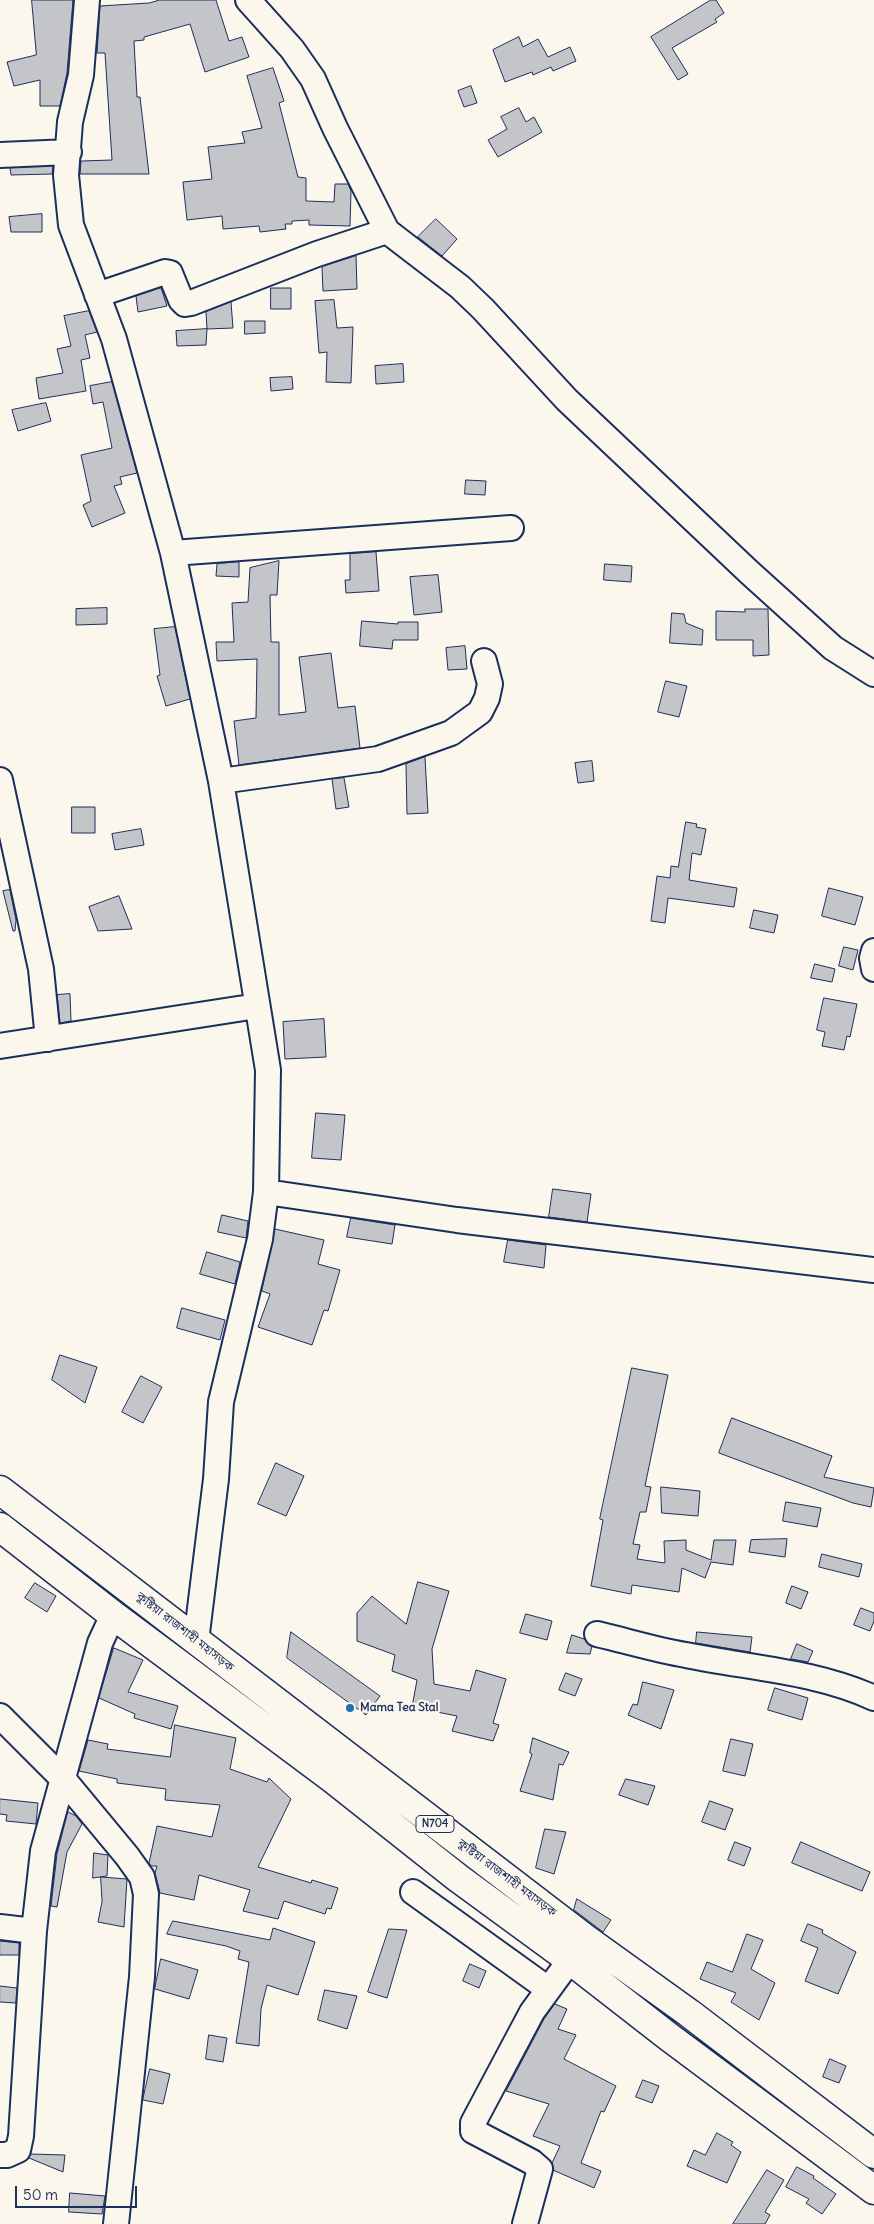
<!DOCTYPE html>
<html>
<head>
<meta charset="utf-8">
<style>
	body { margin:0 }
	#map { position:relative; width:874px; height:2224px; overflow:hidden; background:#fbf7ec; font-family:Delius,sans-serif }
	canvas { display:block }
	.scale { position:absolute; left:15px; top:2186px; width:122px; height:22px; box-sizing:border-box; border:2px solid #1b2f5e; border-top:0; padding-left:6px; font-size:15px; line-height:18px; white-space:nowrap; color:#1b2f5e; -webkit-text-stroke:4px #fbf7ec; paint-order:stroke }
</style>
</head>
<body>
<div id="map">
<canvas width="874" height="2224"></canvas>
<div class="scale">50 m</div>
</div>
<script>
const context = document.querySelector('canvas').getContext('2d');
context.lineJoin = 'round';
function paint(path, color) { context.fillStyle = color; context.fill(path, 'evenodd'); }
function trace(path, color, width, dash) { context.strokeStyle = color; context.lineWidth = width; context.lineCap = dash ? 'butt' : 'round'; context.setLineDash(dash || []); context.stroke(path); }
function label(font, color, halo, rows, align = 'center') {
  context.font = font + ' Delius,"Noto Sans Bengali",sans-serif'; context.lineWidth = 4.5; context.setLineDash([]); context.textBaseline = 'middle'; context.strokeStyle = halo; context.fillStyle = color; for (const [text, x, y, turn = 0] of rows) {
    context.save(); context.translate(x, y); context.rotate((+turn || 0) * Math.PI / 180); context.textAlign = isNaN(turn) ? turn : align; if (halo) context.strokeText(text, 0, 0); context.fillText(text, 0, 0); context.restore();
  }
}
const building = new Path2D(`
	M32,0H73L67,73L60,106H40V80L14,86L7,62L36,55Z
	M160,0H216L229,41L242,37L249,57L205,72L190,24L144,37V40L134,41L137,97H140L149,174H80L81,161L112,160L105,53H97L100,6L149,3Z
	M711,0H716L724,13L715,19L717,22L672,48L688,74L678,80L651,37Z
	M519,37L523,47L538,39L548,57L570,47L576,61L553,71L551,67L533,75L532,72L505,82L493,50Z
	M273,68L284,101L279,103L298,177L306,178V201L334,202L335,184H348L351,191L350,226L309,225V220L292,221V224H285L286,229L260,232L259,226L223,229L222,216L187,220L183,182L212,179L208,147L245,143L242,132L262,128L247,76Z
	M471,86L477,103L464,107L458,91Z
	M519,108L526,122L534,117L542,132L498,157L488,140L507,129L501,117Z
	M53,166L52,174L11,175L10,168Z
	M42,214V232H11L9,217Z
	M436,219L457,239L442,256L418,237Z
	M356,256L357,289L323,291L322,267Z
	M161,288L167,306L138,312L136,296Z
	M271,288H291V309H271Z
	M334,300L337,328L353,327L351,383L326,382L327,352L319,353L315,301Z
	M231,302L233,328L207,329L206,312Z
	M89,311L97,332L85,335L90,358L81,360L86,391L39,399L36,378L63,373L57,349L71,346L64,316Z
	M245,321H265V333L245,334Z
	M207,329L206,345L177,346L176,331Z
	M403,364L404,382L376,384L375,366Z
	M292,377L293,389L271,391L270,378Z
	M112,382L137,473L120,477L122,484L114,486L125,513L92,527L83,505L91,501L81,455L112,448L103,402L93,404L90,386Z
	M46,403L51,421L18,431L12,410Z
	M466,480L486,481L485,495L465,494Z
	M376,552L379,591L346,593L345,580H350V554Z
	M279,561L277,595H270L271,642H279V715L306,712L299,657L331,653L338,708L355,706L360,748L239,765L234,721L256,718L257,659L217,661L216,642H234L232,603L248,602L250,568Z
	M239,562V577L216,576L217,564Z
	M605,564L632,566L631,582L604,580Z
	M438,575L442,612L414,615L410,577Z
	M107,608V624L76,625V609Z
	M745,609H768L769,655L753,656V640H716V611L745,612Z
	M672,613L684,614L686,623L703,630L702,645L670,643Z
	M362,621L398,624V622H418V640H393L392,649L360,646Z
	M175,627L190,699L166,706L157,676L160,675L154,629Z
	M465,646L467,669L448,670L446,648Z
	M666,681L687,686L679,717L658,712Z
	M425,757L428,813L407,814L406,764Z
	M592,761L594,781L578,783L575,763Z
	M344,778L349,807L336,809L332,779Z
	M72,807H95V833H72Z
	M686,822L697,824L696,827L706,829L701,855L692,853L689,880L737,888L734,907L668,898L665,923L651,921L657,876L670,878L671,866L678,867Z
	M141,829L144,845L115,850L112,834Z
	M829,888L863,897L855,925L822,916Z
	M10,890L16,920L15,931H13L3,891Z
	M119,896L132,929L98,931L89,907Z
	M754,910L778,915L774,933L750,928Z
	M844,947L858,950L853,970L839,966Z
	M815,964L835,969L832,982L811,978Z
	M70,994L71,1021L60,1023L57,995Z
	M824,998L857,1004L850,1037L847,1036L844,1050L822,1046L825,1032L817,1030Z
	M324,1019L326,1057L285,1059L283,1022Z
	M316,1113L345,1115L341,1160L312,1158Z
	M553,1189L591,1194L587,1222L549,1217Z
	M222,1215L248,1221L246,1238L218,1232Z
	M351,1218L395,1225L392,1244L347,1237Z
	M275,1229L324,1240L318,1264L340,1270L328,1311L324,1310L312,1345L258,1327L270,1294L262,1291Z
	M508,1240L546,1245L544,1268L504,1262Z
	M207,1252L240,1262L235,1284L200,1274Z
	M182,1308L225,1320L220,1340L177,1328Z
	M60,1355L97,1367L85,1403L52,1380Z
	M632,1368L668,1375L645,1486L651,1487L646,1512H640L633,1544L640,1545L637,1559L665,1563L664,1541L686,1540V1550L711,1560L714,1540H736L733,1565L711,1562L705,1578L682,1568L679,1592L632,1585L631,1594L591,1586L603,1520L600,1519Z
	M141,1376L162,1387L143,1423L122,1412Z
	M732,1418L832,1456L824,1477L874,1488L871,1507L853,1503L719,1453Z
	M276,1463L304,1476L286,1516L258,1504Z
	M661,1487L700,1491L698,1516L662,1513Z
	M786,1502L821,1508L817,1527L783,1521Z
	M787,1539L785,1557L749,1552L751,1540Z
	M822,1554L862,1564L859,1577L819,1567Z
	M418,1582L449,1591L432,1649L434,1684L470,1691L476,1670L506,1679L493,1723L499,1725L493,1741L452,1731L457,1716L412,1707L417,1680L392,1671L395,1655L357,1641V1613L372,1596L406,1624Z
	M35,1583L56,1596L47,1612L25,1598Z
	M792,1586L808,1592L801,1609L786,1603Z
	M861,1608L874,1613V1621L870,1631L854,1625Z
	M526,1614L552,1621L547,1640L520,1633Z
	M291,1632L380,1696L366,1715L287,1658Z
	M697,1632L752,1637L750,1652L696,1643Z
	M572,1635L584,1639L592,1646L590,1654L567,1653Z
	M797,1644L813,1651L808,1662L791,1659Z
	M114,1648L143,1660L128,1692L178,1706L171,1729L134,1718L135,1714L99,1698Z
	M566,1673L582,1679L575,1696L559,1690Z
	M643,1682L674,1690L661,1729L628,1715L633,1704L637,1705Z
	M775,1688L808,1698L802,1720L768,1710Z
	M175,1725L236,1738L230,1769L267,1782L269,1778L291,1799L258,1867L311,1883L312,1880L338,1888L331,1909L327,1908L325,1914L284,1901L278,1919L243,1911L250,1890L199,1875L194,1900L160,1893L155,1873L157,1866H151L149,1863L157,1826L212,1837L220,1805L165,1800L166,1789L117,1783V1779L79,1771L88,1740L108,1744L107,1749L170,1757Z
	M533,1738L569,1752L563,1765L559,1764L553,1800L520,1791L532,1754L530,1753Z
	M731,1739L753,1744L745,1776L723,1771Z
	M626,1779L655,1786L648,1805L619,1795Z
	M0,1799L38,1803L36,1824L6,1821L7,1815L0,1814Z
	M710,1801L733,1809L725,1830L702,1822Z
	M68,1812L76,1816L82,1824L67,1852L57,1907L51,1906L57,1854Z
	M545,1829L566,1832L554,1874L536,1868Z
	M735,1842L751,1848L744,1866L728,1860Z
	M801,1842L870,1872L862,1891L792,1863Z
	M94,1853L108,1855L107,1876L93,1878Z
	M101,1877L127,1879L124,1927L98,1922L102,1902Z
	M577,1899L611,1920L603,1932L574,1910Z
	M173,1921L270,1940L273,1928L315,1942L298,1995L267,1985L261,2009L259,2046L236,2043L249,1962L238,1959L240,1951L226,1946L167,1934Z
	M808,1924L823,1930L822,1933L856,1952L838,1994L805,1981L818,1948L801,1941Z
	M389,1929L407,1930L387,1998L368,1992Z
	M747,1934L763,1940L751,1969L775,1983L759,2020L731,2002L736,1993L700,1979L707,1962L732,1972Z
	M0,1941L19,1943V1955H0Z
	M161,1959L198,1970L189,1999L155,1989Z
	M470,1964L486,1971L479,1988L463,1981Z
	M0,1986L17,1988L16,2003L0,2002Z
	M325,1990L357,1996L347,2029L318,2020Z
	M555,2004L567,2009L558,2029L576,2035L564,2059L616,2086L604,2112L601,2111L581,2163L601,2171L594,2188L553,2170L552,2163L560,2146L533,2136L549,2104L506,2091L544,2019Z
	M209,2035L227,2038L223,2062L206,2059Z
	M830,2059L846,2066L839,2083L823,2077Z
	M150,2069L170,2074L163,2104L143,2100Z
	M643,2080L659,2086L652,2103L636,2097Z
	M717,2133L733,2142L731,2145L741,2152L727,2183L687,2166L694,2150L705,2155Z
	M31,2154L65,2155L63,2172L29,2158Z
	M797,2167L814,2176L813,2178L836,2194L822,2214L806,2203L809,2199L786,2187Z
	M767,2170L784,2180L765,2212L770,2215L765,2224H733Z
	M70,2193L105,2196L102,2214L69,2212Z`);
const minor = new Path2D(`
	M87,0L81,75L70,122L66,175L71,225L114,339L173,553L221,781L268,1070L266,1192L260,1239L221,1402L216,1479L196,1641
	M248,0L292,49L313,79L335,128L387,231L460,287L483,309L567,400L750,573L833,648L874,674
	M0,155L69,152
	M97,295L165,272L170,273L181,300L185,304L191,303L317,254L387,231
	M173,553L511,528
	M0,780L41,969L48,1039
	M221,781L378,759L451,733L480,712L487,698L490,684L484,661
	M874,951L872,958L874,969
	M0,1046L257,1006
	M266,1192L457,1220L874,1270
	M597,1634C627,1641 656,1650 686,1655C749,1668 815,1671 874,1698
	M0,1716L64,1780L127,1856L142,1877L146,1894L142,1977L116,2224
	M413,1892L548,1989
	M0,1927L34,1931
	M0,2155H7L18,2150L21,2136L34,1931L43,1851L100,1643L113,1615
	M525,2224L540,2169L532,2162L473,2131V2123L532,2012L570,1960`);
const highway = new Path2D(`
	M0,1490L586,1939L689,2013L874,2154
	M0,1527L113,1615L333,1779L458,1878L570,1960L669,2037L874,2190`);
const markers = [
	[350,1708,5,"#1f6fb2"]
];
const shields = [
	[435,1824,38]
];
const shieldNames = [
	["N704",435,1824]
];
const streetNames = [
	["কুষ্টিয়া রাজশাহী মহাসড়ক",185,1632,38],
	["কুষ্টিয়া রাজশাহী মহাসড়ক",507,1878,37]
];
const poiNames = [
	["Mama Tea Stal",360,1708]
];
paint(building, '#c3c5c9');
trace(building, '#1b2f5e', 1);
trace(minor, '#1b2f5e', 28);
trace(highway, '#1b2f5e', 31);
trace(minor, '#fbf7ec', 24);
trace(highway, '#fbf7ec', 28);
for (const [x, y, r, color] of markers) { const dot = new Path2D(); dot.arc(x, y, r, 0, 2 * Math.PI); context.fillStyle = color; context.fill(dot); trace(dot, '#fbf7ec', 2); }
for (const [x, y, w] of shields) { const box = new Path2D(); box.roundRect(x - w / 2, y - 8.5, w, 17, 4); context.fillStyle = '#fbf7ec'; context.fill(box); trace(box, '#1b2f5e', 1); }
label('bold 11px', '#1b2f5e', null, shieldNames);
label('12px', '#1b2f5e', '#fbf7ec', streetNames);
label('bold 12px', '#1b2f5e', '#fbf7ec', poiNames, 'left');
</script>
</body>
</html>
